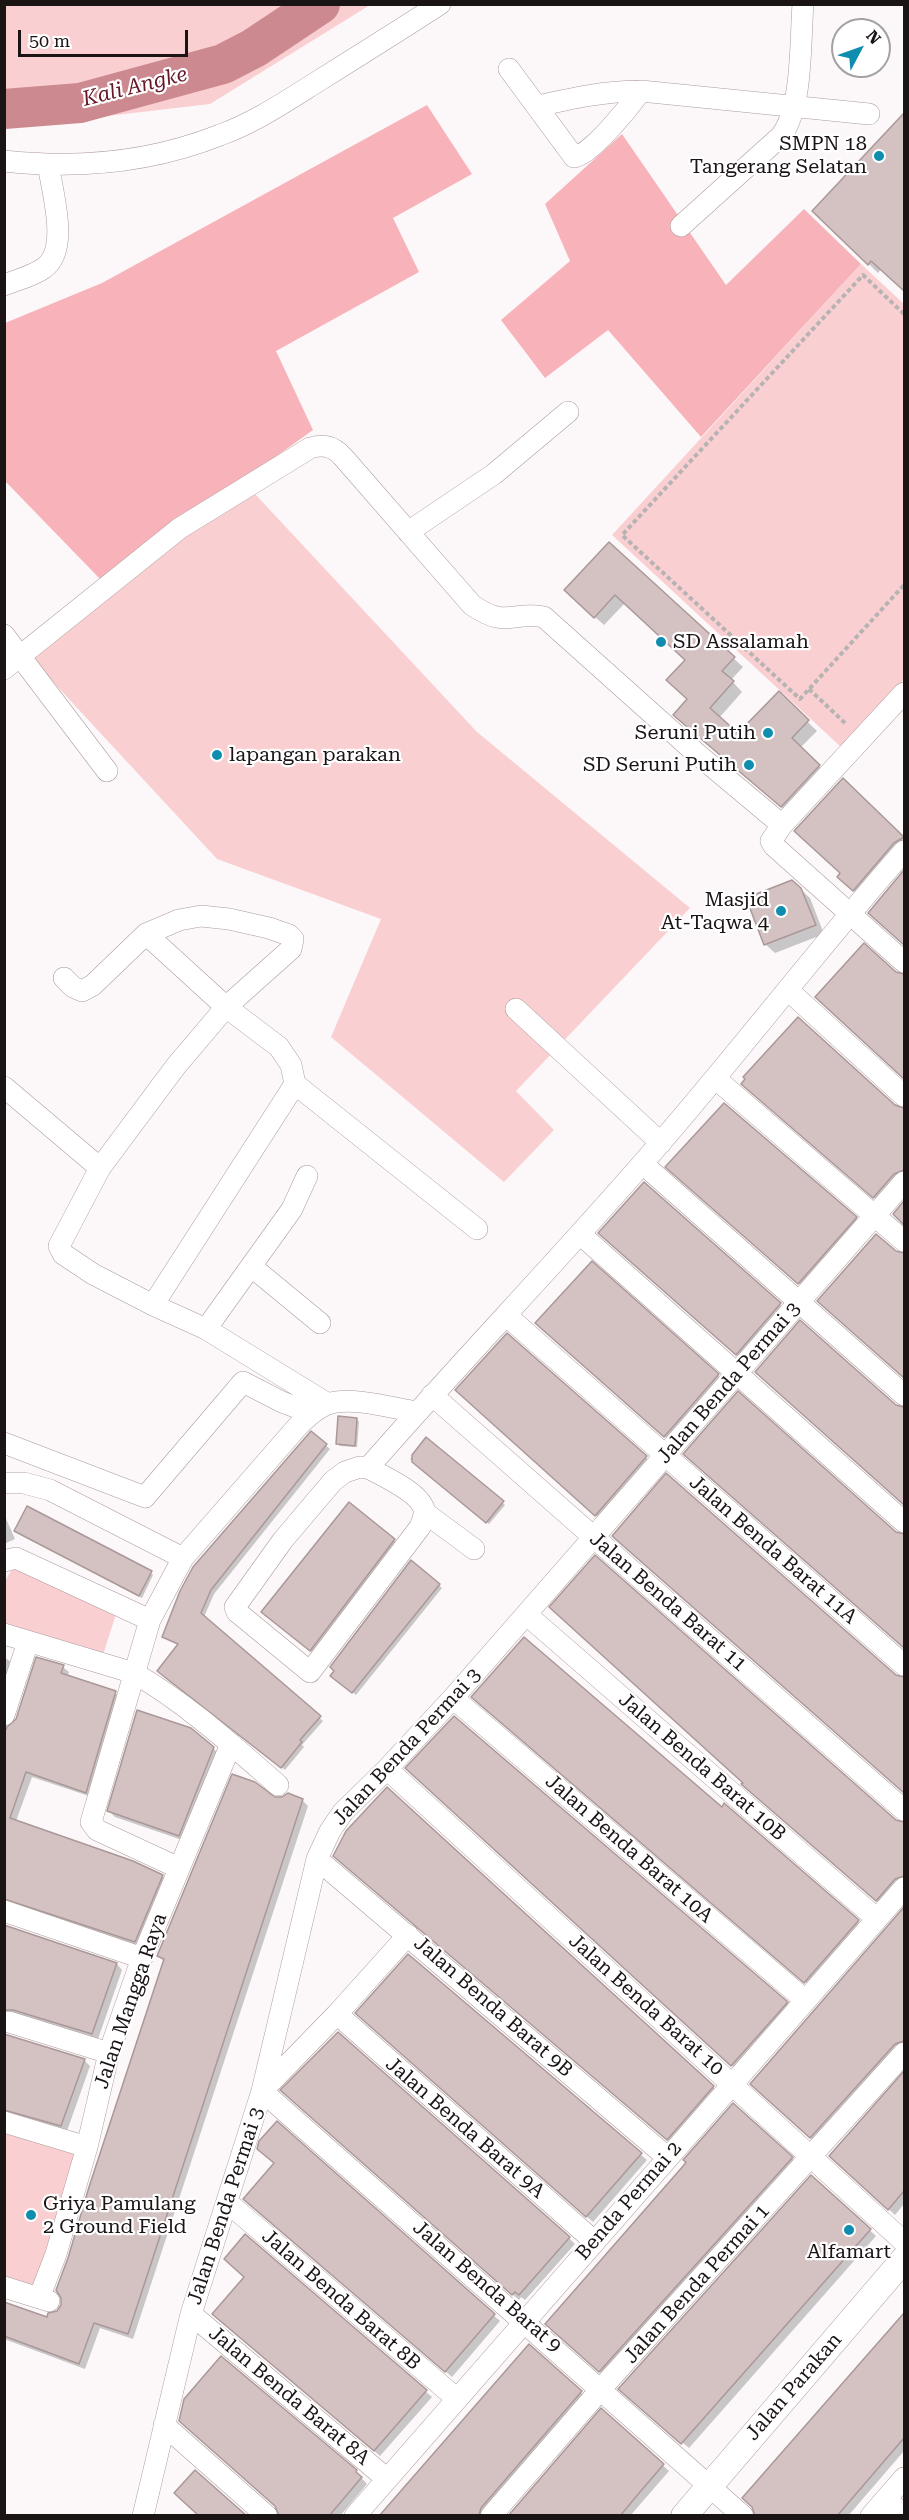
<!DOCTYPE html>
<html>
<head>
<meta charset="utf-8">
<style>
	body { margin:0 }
	#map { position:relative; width:909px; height:2520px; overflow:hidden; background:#fcf8f9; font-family:"Roboto Serif",serif }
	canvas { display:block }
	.frame { position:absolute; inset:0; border:6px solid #1a1414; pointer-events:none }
	.north { position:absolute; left:831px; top:18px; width:60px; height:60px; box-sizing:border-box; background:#fff; border:2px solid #a3a1a1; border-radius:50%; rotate:49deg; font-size:16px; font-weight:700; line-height:24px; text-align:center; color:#1a1414 }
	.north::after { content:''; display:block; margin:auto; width:21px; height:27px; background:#0f8dae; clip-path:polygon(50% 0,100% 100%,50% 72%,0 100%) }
	.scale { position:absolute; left:18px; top:30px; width:170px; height:27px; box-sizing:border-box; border:3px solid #1a1414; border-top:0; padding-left:8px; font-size:18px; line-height:21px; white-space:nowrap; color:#1a1414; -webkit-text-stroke:4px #fff; paint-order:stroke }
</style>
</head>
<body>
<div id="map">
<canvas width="909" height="2520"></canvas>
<div class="frame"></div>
<div class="north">N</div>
<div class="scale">50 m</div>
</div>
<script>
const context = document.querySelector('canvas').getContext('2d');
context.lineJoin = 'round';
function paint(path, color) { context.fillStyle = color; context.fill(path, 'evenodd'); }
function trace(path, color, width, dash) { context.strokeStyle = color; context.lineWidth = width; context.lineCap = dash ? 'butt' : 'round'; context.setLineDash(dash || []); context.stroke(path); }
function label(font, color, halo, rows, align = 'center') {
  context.font = font + ' "Roboto Serif",serif'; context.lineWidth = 4.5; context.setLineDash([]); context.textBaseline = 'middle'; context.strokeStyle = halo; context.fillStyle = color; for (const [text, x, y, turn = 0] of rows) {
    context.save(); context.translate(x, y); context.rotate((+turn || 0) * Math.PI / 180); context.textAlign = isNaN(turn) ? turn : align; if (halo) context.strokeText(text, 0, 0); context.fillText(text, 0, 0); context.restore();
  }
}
const green = new Path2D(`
	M4,5L5,4L370,5L210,104L31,125L5,118Z
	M861,264L904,304V679L841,747L612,535Z
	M242,480L477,732L690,908L516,1091L554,1130L504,1182L331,1037L381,919L217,859L30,657Z
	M13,1567L116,1614L103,1655L5,1623L4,1583Z
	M5,2130L77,2153L34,2287L5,2277Z`);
const forest = new Path2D(`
	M427,105L472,174L393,218L419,272L276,351L313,430L102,581L5,481V323L102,283Z
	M622,134L726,285L804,209L861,264L701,437L608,330L545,378L501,320L570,261L545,204Z`);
const shadow = new Path2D(`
	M904,115V290L881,269L878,273L814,211Z
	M609,544L743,667L731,680L742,692L719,718L738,735L779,694L817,731L800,748L828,775L791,815L684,724L688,699L687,660L625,603L604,625L575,599Z
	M843,780L904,839V847L859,896L839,877L842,874Z
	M904,872V944L870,913Z
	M800,889L810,898L824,934L775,953L765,944Z
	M895,973L904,975V1078L822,1003Z
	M749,1089L904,1109V1177L880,1203Z
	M673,1172L856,1218L861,1224L805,1289Z
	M644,1184L786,1310L742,1360L606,1239Z
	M901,1255H904V1377L825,1307Z
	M592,1264L724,1381L671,1442L542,1329Z
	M507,1335L652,1463L602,1521L463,1396Z
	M763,1378L904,1408V1504Z
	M357,1419L359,1422L357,1447L340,1446L337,1443Z
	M311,1433L330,1449L214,1594L204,1617L323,1721L302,1745L304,1747L285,1770L162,1674L179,1645L163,1637Z
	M427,1439L505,1505L489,1524L410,1459Z
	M691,1460L904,1535V1647Z
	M4,1514L15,1539L4,1544Z
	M18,1533L151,1573L153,1575L142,1598Z
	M394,1540L396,1543L313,1653L265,1614Z
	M619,1542L895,1676L904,1678V1792Z
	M411,1562L442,1588L356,1695L335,1678Z
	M4,1657L14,1664L4,1695Z
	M63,1667L69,1672L67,1677L115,1693L121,1698L92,1797L32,1777L16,1821L162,1876L168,1881L141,1947L4,1906V1728L13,1726Z
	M479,1702L722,1809L725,1806L864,1927L811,1987Z
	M213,1748L219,1754L185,1841L115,1817L109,1811Z
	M413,1774L787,2003L792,2009L738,2071Z
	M749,1790L904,1823V1883L882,1906Z
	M274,1799L302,1800L308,1806L133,2339L100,2328L85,2369L4,2339V2303L47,2319L58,2312L63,2305L70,2258L165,1962L158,1956Z
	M341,1861L713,2087L719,2093L673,2145Z
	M904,1909V2048L816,2143L752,2084Z
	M4,1926L117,1964L122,1970L98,2039L4,2021Z
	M409,1956L647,2160L593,2222L363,2019Z
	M4,2035L84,2060L90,2066L67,2131L4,2117Z
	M904,2074V2204L895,2215L831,2156Z
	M288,2096L569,2238L575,2244L525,2300L521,2297L519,2300Z
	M277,2123L500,2321L452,2377L251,2205L275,2164Z
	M792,2158L797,2164L606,2377L553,2330Z
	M812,2177L876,2236L689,2448L626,2394Z
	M245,2236L432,2397L380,2456L220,2320L245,2277Z
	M904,2316V2451L848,2516H756V2511L744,2498Z
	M529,2346L587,2398L486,2516H381Z
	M602,2410L669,2471L630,2516H510Z
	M356,2472L367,2484L340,2516H281Z`);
const river = new Path2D(`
	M4,109L80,103L223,64L254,48L320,4`);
const building = new Path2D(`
	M904,113V291L871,261L868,265L812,211Z
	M609,542L735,657L722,671L734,681L710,708L738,733L779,691L809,720L792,738L820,765L781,807L673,715L687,699L666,680L685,660L615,595L594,618L564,590Z
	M843,778L904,837L894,843L853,891L837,877L840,873L794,831Z
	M904,870V945L868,913Z
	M792,880L801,888L816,925L764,945L746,898Z
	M864,943L896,972L904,974V1079L815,997Z
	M798,1017L895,1105L904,1108V1170L894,1174L873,1198L741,1084L745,1079L743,1077Z
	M724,1103L857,1217L798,1284L665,1167Z
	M644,1182L781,1303L736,1355L598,1233Z
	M904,1201V1225L893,1214Z
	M876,1234L896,1251L904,1253V1378L817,1301Z
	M592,1261L719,1374L664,1437L535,1323Z
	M800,1320L896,1405L904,1407V1505L755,1372Z
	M507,1333L647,1456L595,1516L455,1390Z
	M738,1391L896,1532L904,1534V1648L683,1454Z
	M338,1416L357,1418L355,1446L336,1444Z
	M311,1431L327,1444L211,1590L201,1613L321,1716L300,1740L302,1742L281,1768L157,1671L178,1644L162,1637L180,1591L193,1567Z
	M426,1437L504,1501L486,1523L412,1462V1455Z
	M666,1473L896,1675L904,1677V1793L612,1536Z
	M349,1502L395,1539L310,1651L261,1612Z
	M27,1506L152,1571L139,1596L14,1531Z
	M595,1555L896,1820L904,1822V1876L895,1879L876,1901L741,1784L743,1783L549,1607Z
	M411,1560L440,1584L352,1693L330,1676L334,1671L330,1667Z
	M524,1637L722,1807L724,1803L859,1920L804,1983L471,1697Z
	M36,1657L64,1665L61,1673L116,1691L86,1793L26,1772L10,1818L133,1861L163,1875L135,1942L4,1899V1734L7,1727L16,1719Z
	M137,1710L191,1728L214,1747L179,1836L107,1811Z
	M454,1716L788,2002L731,2066L405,1768Z
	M232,1774L255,1782L275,1797H282L288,1793L303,1799L128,2334L94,2323L79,2364L4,2336V2302L47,2317L48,2313L57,2311L61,2305V2298L56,2290L68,2258L89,2187L164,1959L157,1956Z
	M387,1787L714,2086L667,2140L333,1856L346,1831Z
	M904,1907V2041L895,2044L810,2138L750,2084Z
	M4,1925L117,1963L92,2034L13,2010H4Z
	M408,1954L642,2153L586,2217L355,2013Z
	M338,2032L570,2237L519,2295L515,2292L512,2295L280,2090Z
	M4,2034L85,2059L61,2126L4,2110Z
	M904,2071V2191L888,2210L829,2156Z
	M733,2103L793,2157L599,2372L545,2324L684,2165L686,2162L683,2160Z
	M277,2121L495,2314L445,2372L243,2199L274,2163L257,2149L259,2141Z
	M811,2175L871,2229L681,2444L618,2389Z
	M245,2234L427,2390L374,2451L212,2314L244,2277L224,2259Z
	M904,2313V2438L837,2516H755L752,2507L742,2498Z
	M529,2344L582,2391L481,2508L479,2516H379Z
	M221,2356L357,2470L356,2472L362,2477L329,2516H279L275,2506L179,2421L184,2399Z
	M601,2408L664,2464L640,2492L620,2516H508Z
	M195,2470L247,2516H199L174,2493Z`);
const path = new Path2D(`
	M904,314L863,275L622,535L800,699L904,585
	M809,689L846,724`);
const minor = new Path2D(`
	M509,69L574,157C591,155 630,106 641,91
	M538,106C573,98 605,91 641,91L869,114
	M4,161C77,169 152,162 220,135C256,122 288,100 320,80C360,55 400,30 440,4
	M681,226L781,136C803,107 800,42 803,4
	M4,285C17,280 33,276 44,268C70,250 52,191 48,164
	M408,532L494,474L568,412
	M4,635L107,771
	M4,669L180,528L310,448C324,444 333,446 343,457L472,605C507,629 511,611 544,617L696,753L782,825
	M904,693L782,825L771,841L774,846L904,962
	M146,934L226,1007L279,1047L291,1065L295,1084L153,1305
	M64,978L73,987L82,991L93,985L146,934L179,920L201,916L229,919L269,928L289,935L293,939L291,949L226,1007L176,1066L100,1168L59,1246L63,1254L93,1274L153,1305L206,1329L328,1404
	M788,990L904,1096
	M516,1009L661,1143
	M716,1079L904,1241
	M295,1084L477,1229
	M4,1087L100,1168
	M643,1164L904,1395
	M580,1234L904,1522
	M252,1267L320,1323
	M507,1316L904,1665
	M206,1329L292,1209L307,1176
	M432,1395L904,1810
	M4,1443L145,1497L243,1382L282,1402L311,1413
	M360,1467L368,1468C383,1476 419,1492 424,1509C425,1515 422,1522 420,1527L310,1672L237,1612L235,1607L283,1540L333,1481L345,1472Z
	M368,1468C458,1365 552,1267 642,1164C732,1062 814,953 904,851
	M4,1483H24L50,1490L183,1558
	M424,1512L474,1549
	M4,1561L16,1558L150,1620
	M527,1615L877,1919
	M4,1634L134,1673C186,1703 232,1745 278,1785
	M453,1698L805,2000
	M4,1715L28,1642
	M387,1769L904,2242
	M317,1859L667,2157
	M179,1868L97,1830L91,1822L150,1620L183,1558L298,1426C306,1418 316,1408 328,1404C351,1396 392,1408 416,1412
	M4,1911L142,1958
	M408,1935L337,2014L262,2091L743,2516
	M337,2014L594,2241
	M9,2022L109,2053
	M4,2122L87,2147
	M227,2202L456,2398
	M4,2287L49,2301
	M39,2298L56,2254L87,2147L109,2053L142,1958L231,1744
	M191,2314L387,2479
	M164,2425L267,2516
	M886,2499L904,2515
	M143,2516L191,2314L262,2091L317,1859L330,1831L343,1812L387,1769L453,1698L904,1182
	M355,2516L904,1888
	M491,2516L607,2382L904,2053
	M871,2516L904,2478`);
const tertiary = new Path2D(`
	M684,2516L904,2259`);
const markers = [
	[879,156,6,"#0f8dae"],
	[661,642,6,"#0f8dae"],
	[768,733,6,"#0f8dae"],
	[217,755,6,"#0f8dae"],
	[749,765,6,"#0f8dae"],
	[781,911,6,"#0f8dae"],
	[31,2215,6,"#0f8dae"],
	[849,2230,6,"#0f8dae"]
];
const poiNames = [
	["SMPN 18",867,144],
	["Tangerang Selatan",867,167],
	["SD Assalamah",673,642,"left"],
	["Seruni Putih",756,733],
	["lapangan parakan",229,755,"left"],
	["SD Seruni Putih",737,765],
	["Masjid",769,900],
	["At-Taqwa 4",769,923],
	["Griya Pamulang",43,2204,"left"],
	["2 Ground Field",43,2227,"left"],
	["Alfamart",849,2252,"center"]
];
const streetNames = [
	["Jalan Benda Permai 3",729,1383,-49],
	["Jalan Benda Barat 11A",773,1550,41],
	["Jalan Benda Barat 11",668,1602,41],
	["Jalan Benda Permai 3",407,1747,-47],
	["Jalan Benda Barat 10B",702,1767,41],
	["Jalan Benda Barat 10A",629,1849,41],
	["Jalan Mangga Raya",131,2001,-71],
	["Jalan Benda Barat 10",646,2005,42],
	["Jalan Benda Barat 9B",493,2007,41],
	["Jalan Benda Barat 9A",465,2128,41],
	["Benda Permai 2",629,2201,-49],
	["Jalan Benda Permai 3",226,2206,-72],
	["Jalan Benda Permai 1",697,2284,-48],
	["Jalan Benda Barat 9",487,2287,41],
	["Jalan Benda Barat 8B",341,2300,41],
	["Jalan Parakan",794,2387,-49],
	["Jalan Benda Barat 8A",289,2396,40]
];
const waterNames = [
	["Kali Angke",135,87,-14]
];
paint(green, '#facfd2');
paint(forest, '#f8b3ba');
paint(shadow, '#0003');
trace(river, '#cc8a90', 40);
paint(building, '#d4c1c2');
trace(building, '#aa9899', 1.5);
trace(minor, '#ac9a9b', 22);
trace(tertiary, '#ac9a9b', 27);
trace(path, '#b7b3b3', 4, [4.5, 3]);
trace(minor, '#fff', 21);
trace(tertiary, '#fff', 26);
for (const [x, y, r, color] of markers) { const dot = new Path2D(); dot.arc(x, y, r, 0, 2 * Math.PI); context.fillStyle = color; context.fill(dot); trace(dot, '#fff', 2); }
label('20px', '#1a1414', '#fff', poiNames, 'right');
label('20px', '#1a1414', '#fff', streetNames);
label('italic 21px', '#661728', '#fff', waterNames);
</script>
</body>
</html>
